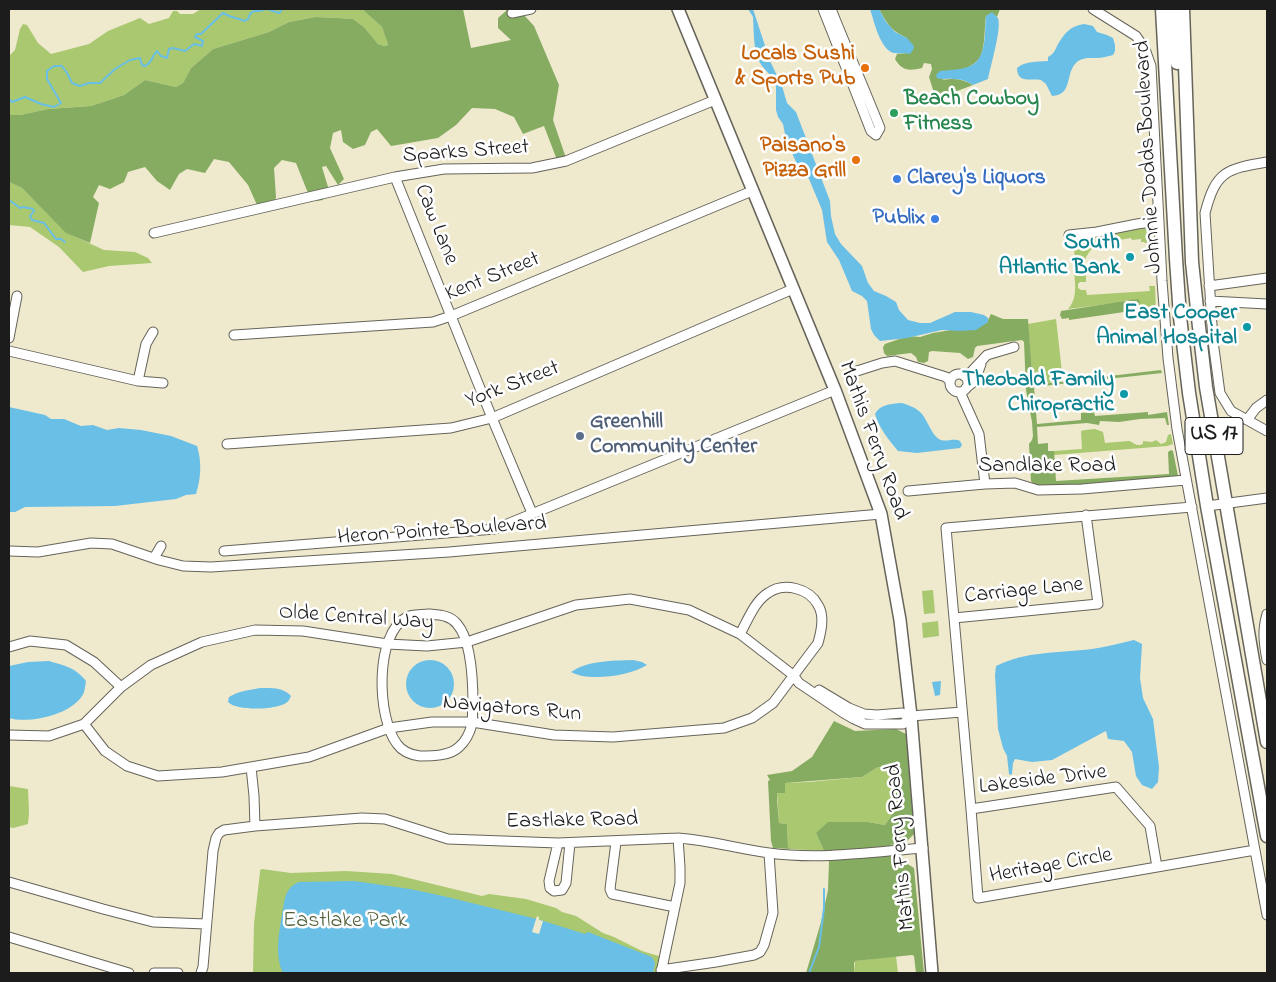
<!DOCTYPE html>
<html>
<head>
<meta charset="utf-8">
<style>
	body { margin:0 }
	#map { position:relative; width:1276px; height:982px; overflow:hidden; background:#efe9ce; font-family:"Indie Flower",sans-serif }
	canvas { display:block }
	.frame { position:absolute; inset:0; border:10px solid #1c1c1c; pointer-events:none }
</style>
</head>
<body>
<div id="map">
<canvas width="1276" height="982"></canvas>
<div class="frame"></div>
</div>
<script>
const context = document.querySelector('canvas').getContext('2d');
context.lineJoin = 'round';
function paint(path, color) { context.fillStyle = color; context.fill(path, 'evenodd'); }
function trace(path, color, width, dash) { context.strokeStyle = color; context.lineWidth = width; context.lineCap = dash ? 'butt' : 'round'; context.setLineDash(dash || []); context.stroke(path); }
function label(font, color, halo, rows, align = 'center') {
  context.font = font + ' "Indie Flower",sans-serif'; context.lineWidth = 5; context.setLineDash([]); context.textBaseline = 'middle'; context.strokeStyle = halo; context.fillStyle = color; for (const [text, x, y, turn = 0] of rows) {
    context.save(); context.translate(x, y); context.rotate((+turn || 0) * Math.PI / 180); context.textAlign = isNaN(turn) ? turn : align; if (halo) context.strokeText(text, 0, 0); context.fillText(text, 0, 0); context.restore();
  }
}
const green = new Path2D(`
	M201,9H363L365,12L382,27L388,45L384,46L378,44L364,27L353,19L338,18L315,17L289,22L269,32L213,49L191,68L183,83L176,87L145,80L124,95L91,106L48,109L20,115H9V56L15,50L20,29L23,24L27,25L38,43L51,54L89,44L108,31L140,18L149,24L169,18L173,11H177L180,14H193Z
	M9,182L22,188L67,233L104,250L135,252L148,258L152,263L109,266L83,272L59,247L30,227L9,225Z
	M1139,228H1147L1152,231V242L1145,243L1144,242H1141V239L1132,240L1131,238L1119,240L1120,244L1100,245L1097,247L1095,246C1090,250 1085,257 1084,264L1086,265V282H1080L1078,284V288L1081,290H1086L1087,295L1150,291L1149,286H1155L1156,316L1150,317L1149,310L1131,311L1132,309L1128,300L1116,303L1068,309C1078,298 1075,284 1074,270L1075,266L1074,244L1080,239C1099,240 1120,232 1139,228Z
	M1056,319L1063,381L1033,385L1028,324Z
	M1095,429L1103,432L1105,443L1129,441C1135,443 1136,447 1143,444V441L1152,442L1156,440L1161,444L1166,442L1168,435L1171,434L1173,444L1167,446L1054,455V451L1082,449L1081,431L1085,430Z
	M933,590L935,613L924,614L922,591Z
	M938,621L939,636L923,638L922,623Z
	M878,767L893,768L896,783V808L885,825L868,822L816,833L824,851L790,849L788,847L787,824L779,823L777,793L785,792V783L809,782L862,777Z
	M9,786L28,789L29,813L28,824L13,828L9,827Z
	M262,869L291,873L346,871L392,874L482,896L489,894L526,899L556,908L562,912L576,916L603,933L614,937L642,951L662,957L658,973H253L254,924L260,872V870Z
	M896,956L898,973H854L855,961Z`);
const forest = new Path2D(`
	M363,9H463L471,48L511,40L498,28V18L506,11L507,9H525L523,14L534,26L559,85L553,120L566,158L557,160L544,126L523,134L514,117L495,109L472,108L456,125L438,138L391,146L377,129L371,132L365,145L353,149L343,142L341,130L333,133L330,148L344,179L338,185L326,166L322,167L328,187L323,200L317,201L308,193L296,163L282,160L274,168L276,197L271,211L257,205L248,185L229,162L214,159L205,173L187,169L179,174L170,190L157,181L145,167L128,172L124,182L110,189L99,185L93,197L99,203L90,243L66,233L22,188L9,182V115H20L48,109L91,106L124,95L145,80L176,87L183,83L191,68L213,49L269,32L289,22L315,17L338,18L353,19L364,27L378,44L384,46L388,45L382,27L365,12Z
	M879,9H1000L997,17L992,13L986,16C984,28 986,51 978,60C971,68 952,75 942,80C954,78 963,79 973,85L936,99L929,77L932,69L931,64L924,63L922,68C909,71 902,71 895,59L897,54L907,53V38C890,30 888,25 879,9Z
	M1138,299L1140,302L1138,306L1132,309L1131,311L1069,320V318L1062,319L1060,315L1061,311Z
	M991,314L1003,319H1028L1033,385L1161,370L1162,373L1034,387L1037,424L1081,420V413L1094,412L1095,416L1148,412V415L1167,412L1169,425H1167L1165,418L1140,419L1119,422L1100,421L1099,425L1087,423L1037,427L1038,444L1048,443V451H1054L1056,481L1169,474L1168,452L1171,450L1173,451L1178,476L1174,478L1089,485H1034L1031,481L1029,444L1032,440L1033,436L1032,422L1026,390L1024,342L1022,340L977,346L975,348L973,357L968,359L960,353L932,351L929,352L928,361L924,363L918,362L916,357L911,353L887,356L884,353L883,347L885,344L908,336L920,337L933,333L981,325L987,322Z
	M834,721L855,731L896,729L906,734L914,834L905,843L890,845L891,859L906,863L914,868L924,973H916L914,956L912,955L855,961L854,963V973H806L821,922L828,890L829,862L816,833L828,822H868L885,825L896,808V783L893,768L878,767L862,777L785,783V793H777V800L779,823L787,824L788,847L790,849L773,848L771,841L768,781L770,780L767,775L792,771L812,757Z`);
const water = new Path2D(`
	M748,9H753L770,61L782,86L787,103L796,112L830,201L831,216L835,234L841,244L862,266L868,283L874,291L886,296L896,302L899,310L908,320L920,323H930L955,312H971L984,315L988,318V322L976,330L960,331L942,330L907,338L880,341L874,335L871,329L867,301L862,296L852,291L839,260L827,242L822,210L809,179L796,162L786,139L783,124L778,117L776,110V87L770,75L762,66L756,56L754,39L753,17Z
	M870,9H879L886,22L895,32L907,38L914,46L913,50L910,54C904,52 897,55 891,52C879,45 874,21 870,9Z
	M992,12C994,14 997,17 998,18C1002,28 990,68 988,79L973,85C967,81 961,79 953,79C947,78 943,80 937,78L936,75L940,71C948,70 960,70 968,67C988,60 984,33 986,16Z
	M1084,24L1093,26L1097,32L1107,35L1113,38L1115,45V51L1113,55C1108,56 1102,58 1097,58C1090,58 1085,57 1078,61C1064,72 1074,95 1052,96L1046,84L1041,80C1031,78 1017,84 1017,68C1025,61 1037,62 1048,61V57C1054,54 1055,50 1058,44C1065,33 1070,26 1084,24Z
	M902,403C908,405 915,407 920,412C927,418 932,437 941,440C947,442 953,438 960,441L962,445L960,448L917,453L898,451C889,440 879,428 875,414C880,404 891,404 902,403Z
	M9,407L45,415L51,419H64L81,426L93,425L107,430L119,428L141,430L171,436L197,446C202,462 201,478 196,494L186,495L176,499L115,506L25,507L15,512H9Z
	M1134,640L1142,644L1140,678L1143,698L1153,719L1159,767L1158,782L1152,789L1142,785L1136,776L1132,752L1124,741L1108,739L1106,731L1102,733L1052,760L1032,762L1015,759L1013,763L1012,774L1010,775L1009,774L1007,756L1003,748L998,729L995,675L996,666C1026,651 1059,653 1092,649C1106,647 1120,643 1134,640Z
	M406 684a24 24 0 1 1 48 0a24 24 0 1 1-48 0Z
	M633,660L642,662L647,665C629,676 589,682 571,672C589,660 612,661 633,660Z
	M49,661C65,666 75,667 86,681C85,687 85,692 82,696C70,715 29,724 9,718V666L28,662Z
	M941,681L940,695L935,696L932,682Z
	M260,688C271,688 283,687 291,696C289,700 289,701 286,703C276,710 236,711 228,702L229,697C239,691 249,690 260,688Z
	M354,881L410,889L443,896L537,919L585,934L588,932L652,957L655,963L653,973H283C273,953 281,924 284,902C286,893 289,886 299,882Z`);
const pier = new Path2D(`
	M537,916L539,917V920L543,921L539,934L532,932Z`);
const stream = new Path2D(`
	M267,9L279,13L281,11V9
	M9,99L12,102L25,97L41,104L54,107L61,103L47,79V71L54,66H62L67,73L72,83L80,86L89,83H100L115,69L130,60L140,58L142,65L145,66C153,62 151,57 157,51L161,56L167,58L169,49L173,48L185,51L194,44L202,46L203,41L195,37L197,34H201L223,13L229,16L245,21L248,19C252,6 258,14 266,9
	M9,200L20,208L23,207L33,209L34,211L30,216L32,220L44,223L56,239H61L65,242
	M809,973L819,947L824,908V889`);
const minor = new Path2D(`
	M823,9L871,131L876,135L880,128C864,88 847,49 831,9
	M1093,9L1136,36L1145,49L1151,66L1162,281L1168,358L1177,429L1267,915
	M512,13L531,9
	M1267,162C1226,169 1216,171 1205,213L1213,341L1220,393L1231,411L1267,431
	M395,177L492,418L532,513
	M154,233L395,177L444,169L532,168L566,161L715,100
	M1069,235L1097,232L1137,224L1158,221
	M1209,286L1267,278
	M1210,301L1267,304
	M234,335L433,322L451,316L752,191
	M9,338L17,296
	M9,351L138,381L163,383
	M857,371L882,363L895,361L946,377L950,381
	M950 383a9 9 0 1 1 18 0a9 9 0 1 1-18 0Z
	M964,376L971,372L987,355L1014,347
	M138,381L146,344L153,332
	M966,388L975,381L981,364
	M960,392L979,434L985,484
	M1247,420L1256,408L1267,400
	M227,444L451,428L492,418L793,289
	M908,491L985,484L1015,483L1038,490L1082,489L1186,480
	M1207,506L1267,498
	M1192,507L946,528L971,809L978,898L1255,850
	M9,551L38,552L91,543L112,544L159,560L183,566L211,567L449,552L881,514
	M224,551L495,529L835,390
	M154,558L161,546
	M429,614C439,615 450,615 457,624C472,641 473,683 473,705C472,711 473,718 472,724C470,732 466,741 459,747C450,756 432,756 420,756C411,755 402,751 397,744C377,718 374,634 407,617C412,614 423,615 429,614Z
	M1267,614C1262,630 1264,644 1267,660
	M954,618L1098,604L1086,515
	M9,647L30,641L66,645L94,662L121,687
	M819,690L849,708L864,714L877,715L902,713L911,716L962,712
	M84,724L105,751L127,766L158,776L222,772L309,757L389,728L432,722H472L554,735L613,737L724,728L752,718L773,703L818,643C821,632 825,616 818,605C809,588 784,582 768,593C754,602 748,620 740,634
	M9,735L49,736L84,724L121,687L151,665L202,642L255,630L303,631L387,644L427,646L467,642L576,605L630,599L689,610L740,634L793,675L799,683L842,712L854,719L865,724H903L911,716
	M251,767L254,796L255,826
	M971,809L1116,787L1150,826L1157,867
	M616,842L610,889L612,894L675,907
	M558,843L549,881L550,888L554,891L562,890L566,883L570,843
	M9,882L103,909L153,922L206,924
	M9,937L129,973
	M661,970L716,962L754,955L760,952L764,945L773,913L769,853
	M154,973H178
	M201,973L203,967L213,851L216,838L219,833L224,830L255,826L362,818L385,819L448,839L558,843L678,838C709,840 738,849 769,853C820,860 872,852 923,848
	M661,973L680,883V867L678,838`);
const major = new Path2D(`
	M678,9L835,390L881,514L900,620L911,716L932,973`);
const highway = new Path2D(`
	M1162,9L1176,259L1180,317L1189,393L1207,506L1267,836
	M1173,9L1177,63
	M1183,9L1192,262L1198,318L1206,387L1267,742`);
const markers = [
	[865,68,5,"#e8710a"],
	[894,113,5,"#2e9e5b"],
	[856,160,5,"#e8710a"],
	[897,179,5,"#3f7fe0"],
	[935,219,5,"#3f7fe0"],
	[1130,257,5,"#0f9aa8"],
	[1247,327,5,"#0f9aa8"],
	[1124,394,5,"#0f9aa8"],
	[580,436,5,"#5c6f8a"]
];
const shields = [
	[1214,436,58]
];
const shieldNames = [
	["US 17",1214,436]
];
const foodNames = [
	["Locals Sushi",855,55],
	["& Sports Pub",855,80],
	["Paisano's",846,147],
	["Pizza Grill",846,172]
];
const leisureNames = [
	["Beach Cowboy",904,100],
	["Fitness",904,125]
];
const streetNames = [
	["Sparks Street",466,153,-4],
	["Johnnie Dodds Boulevard",1150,157,-93],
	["Caw Lane",435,225,68],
	["Kent Street",493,278,-22],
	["York Street",513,386,-21],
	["Mathis Ferry Road",872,441,70],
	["Sandlake Road",1047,467],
	["Heron Pointe Boulevard",442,532,-4],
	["Carriage Lane",1024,592,-6],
	["Olde Central Way",356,619,4],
	["Navigators Run",512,710,5],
	["Lakeside Drive",1043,781,-7],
	["Eastlake Road",572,822,-1],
	["Mathis Ferry Road",902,847,-95],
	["Heritage Circle",1051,867,-10]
];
const shopNames = [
	["Clarey's Liquors",907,179],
	["Publix",925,219,"right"]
];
const cultureNames = [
	["South",1120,244],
	["Atlantic Bank",1120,269],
	["East Cooper",1237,314],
	["Animal Hospital",1237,339],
	["Theobald Family",1114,381],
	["Chiropractic",1114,406]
];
const serviceNames = [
	["Greenhill",590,423],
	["Community Center",590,448]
];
const parkNames = [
	["Eastlake Park",345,922]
];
paint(green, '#a9c86f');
paint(forest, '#86ac62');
paint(water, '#6abfe6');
paint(pier, '#efe9ce');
trace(stream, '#6abfe6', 2);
trace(minor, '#66645a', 11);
trace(major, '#66645a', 14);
trace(highway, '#66645a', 15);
trace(minor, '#fff', 9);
trace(major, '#fff', 11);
trace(highway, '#fff', 12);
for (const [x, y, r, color] of markers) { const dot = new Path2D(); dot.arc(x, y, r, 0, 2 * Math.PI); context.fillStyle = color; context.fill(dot); trace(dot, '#fff', 2); }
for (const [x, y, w] of shields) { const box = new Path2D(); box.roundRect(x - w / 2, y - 18.5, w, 37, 4); context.fillStyle = '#fff'; context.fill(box); trace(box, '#1c1c1c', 1); }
label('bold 21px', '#1c1c1c', null, shieldNames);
label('bold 22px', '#c56008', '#fff', foodNames, 'right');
label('bold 22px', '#27864d', '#fff', leisureNames, 'left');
label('22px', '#1c1c1c', '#fff', streetNames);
label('bold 22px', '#366cbe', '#fff', shopNames, 'left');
label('bold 22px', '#0d838f', '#fff', cultureNames, 'right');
label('bold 22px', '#4e5e75', '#fff', serviceNames, 'left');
label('22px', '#54613d', '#fff', parkNames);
</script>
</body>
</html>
